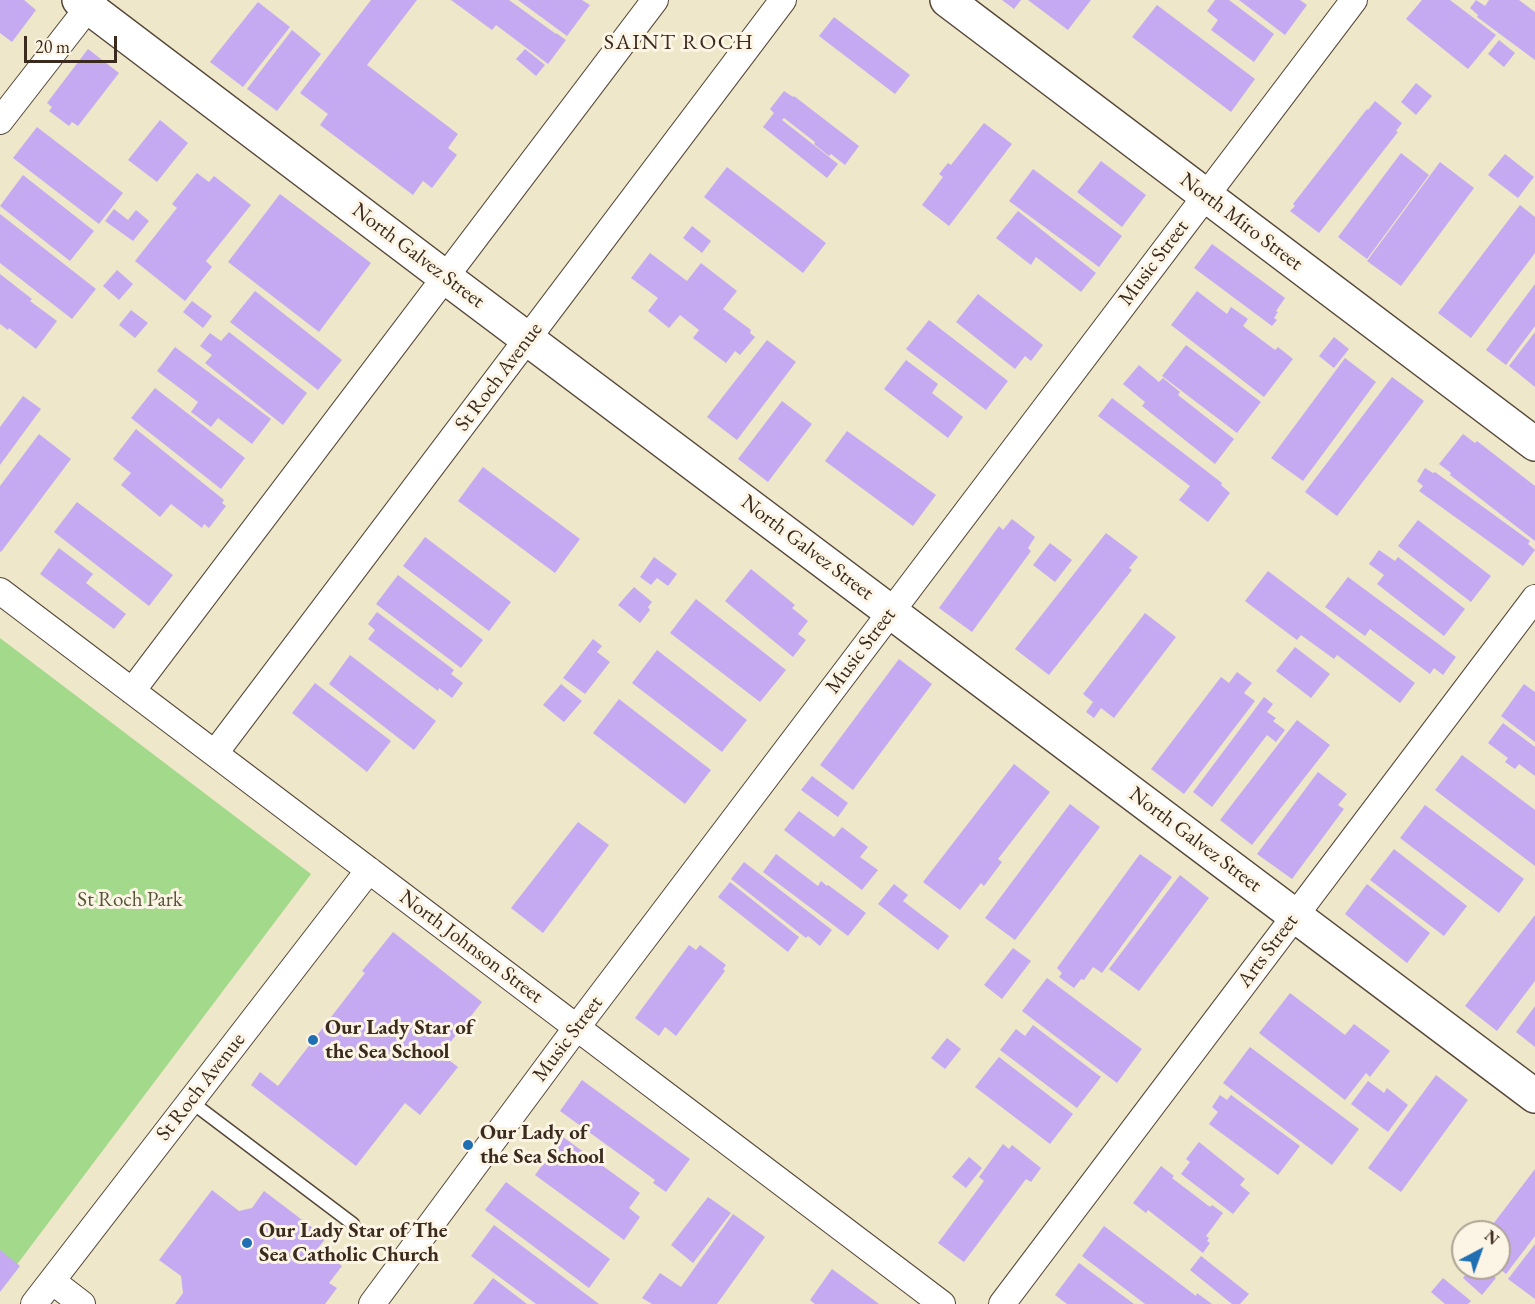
<!DOCTYPE html>
<html>
<head>
<meta charset="utf-8">
<style>
	body { margin:0 }
	#map { position:relative; width:1535px; height:1304px; overflow:hidden; background:#eee7c9; font-family:"EB Garamond",serif }
	canvas { display:block }
	.north { position:absolute; left:1451px; top:1220px; width:60px; height:60px; box-sizing:border-box; background:#fcf5e5; border:2px solid #afa495; border-radius:50%; rotate:41deg; font-size:16px; font-weight:700; line-height:24px; text-align:center; color:#3b2a1e }
	.north::after { content:''; display:block; margin:auto; width:21px; height:27px; background:#1f6fb2; clip-path:polygon(50% 0,100% 100%,50% 72%,0 100%) }
	.scale { position:absolute; left:24px; top:36px; width:93px; height:27px; box-sizing:border-box; border:3px solid #3b2a1e; border-top:0; padding-left:8px; font-size:18px; line-height:21px; white-space:nowrap; color:#3b2a1e; -webkit-text-stroke:4px #fcf5e5; paint-order:stroke }
</style>
</head>
<body>
<div id="map">
<canvas width="1535" height="1304"></canvas>
<div class="north">N</div>
<div class="scale">20 m</div>
</div>
<script>
const context = document.querySelector('canvas').getContext('2d');
context.lineJoin = 'round';
function paint(path, color) { context.fillStyle = color; context.fill(path, 'evenodd'); }
function trace(path, color, width, dash) { context.strokeStyle = color; context.lineWidth = width; context.lineCap = dash ? 'butt' : 'round'; context.setLineDash(dash || []); context.stroke(path); }
function label(font, color, halo, rows, align = 'center') {
  context.font = font + ' "EB Garamond",serif'; context.lineWidth = 6; context.setLineDash([]); context.textBaseline = 'middle'; context.strokeStyle = halo; context.fillStyle = color; for (const [text, x, y, turn = 0] of rows) {
    context.save(); context.translate(x, y); context.rotate((+turn || 0) * Math.PI / 180); context.textAlign = isNaN(turn) ? turn : align; if (halo) context.strokeText(text, 0, 0); context.fillText(text, 0, 0); context.restore();
  }
}
const green = new Path2D(`
	M0,638L311,874L0,1287Z`);
const building = new Path2D(`
	M0,0H24L36,10L12,42L0,33Z
	M371,0H417L367,65L458,134L448,148L457,155L432,188L423,181L413,195L320,125L328,114L300,93Z
	M451,0H509L556,34V33L566,40L548,64L496,25L492,30Z
	M518,0H582L590,5L567,36Z
	M1002,0H1021L1014,9Z
	M1028,0H1091L1068,30Z
	M1215,0H1229L1274,34L1254,62L1211,30L1218,20L1207,11Z
	M1239,0H1300L1307,5L1285,35Z
	M1422,0H1450L1496,35L1468,69L1406,19Z
	M1476,0L1485,6L1489,0H1519L1535,12V60L1477,17L1478,15L1470,8Z
	M258,2L290,27L243,87L210,62Z
	M1157,5L1255,79L1231,112L1132,37Z
	M834,17L910,75L895,94L819,36Z
	M292,30L321,54L277,111L247,89Z
	M1499,40L1515,53L1504,67L1488,54Z
	M88,49L119,73L78,126L72,122L69,126L49,111L52,107L47,103Z
	M525,49L545,65L536,76L516,59Z
	M1416,83L1432,96L1416,115L1401,102Z
	M784,91L793,97L794,96L859,146L845,165L831,154L829,156L814,144L815,142L784,118L782,120L838,164L827,178L763,127L774,113L770,109Z
	M1375,101L1402,123L1396,131L1398,132L1319,233L1290,211L1295,206L1293,204L1367,109L1368,110Z
	M160,120L188,143L157,182L128,160Z
	M984,123L1012,144L949,226L922,205L943,177L939,174L948,163L951,165Z
	M37,127L123,193L99,224L13,158Z
	M1401,153L1429,175L1367,259L1338,237Z
	M1505,154L1534,177L1518,198L1488,175Z
	M1101,161L1146,195L1122,227L1077,192Z
	M1440,162L1474,188L1401,286L1367,261Z
	M727,167L826,243L803,273L704,197Z
	M1033,169L1122,236L1099,267L1009,201Z
	M197,173L209,182L214,176L251,205L206,261L212,267L185,301L135,261L177,208L172,204Z
	M23,175L94,231L70,261L0,206Z
	M280,194L371,263L319,332L228,262Z
	M1520,205L1535,217V253L1471,338L1438,313Z
	M114,209L128,220L136,210L149,221L133,241L105,221Z
	M1018,211L1096,273L1081,292L1036,257L1031,265L996,238Z
	M0,214L96,289L72,319L0,263Z
	M692,226L711,241L702,253L683,238Z
	M1212,244L1285,298L1276,311L1278,312L1274,318L1277,320L1272,326L1194,268Z
	M650,253L687,281L701,263L737,291L723,309L751,330L750,333L755,337L740,355L735,351L726,363L693,338L699,330L680,315L669,328L648,311L658,298L631,278Z
	M117,270L133,284L119,300L103,286Z
	M0,274L32,299L30,301L57,321L36,349L9,328L8,330L0,324Z
	M1535,284V326L1506,365L1486,350Z
	M255,291L342,360L318,390L230,322Z
	M1197,291L1227,314L1231,307L1248,319L1243,326L1275,350L1278,347L1293,359L1264,397L1171,325Z
	M978,294L1043,345L1031,361L1025,356L1015,369L956,322Z
	M192,301L212,316L203,328L183,312Z
	M131,310L148,323L135,338L119,325Z
	M929,320L1008,381L986,410L906,349Z
	M229,332L307,393L283,425L205,363L212,355L200,346L210,333L221,341Z
	M1535,332V387L1509,366Z
	M1334,337L1349,349L1334,368L1319,356Z
	M767,340L796,362L737,440L707,417Z
	M1186,345L1261,402L1237,433L1162,376Z
	M175,347L271,419L252,444L218,418L211,427L191,412L198,402L157,371Z
	M1345,358L1376,382L1303,481L1271,458Z
	M906,360L938,384L932,393L963,417L948,438L884,389Z
	M1139,365L1159,382L1163,378L1180,392L1178,395L1234,439L1215,464L1142,406L1145,402L1123,384Z
	M1392,377L1424,401L1337,516L1305,492Z
	M155,388L245,458L221,489L131,418Z
	M23,396L41,409L0,465V427Z
	M1112,398L1222,483L1221,485L1230,493L1208,522L1179,500L1190,486L1098,416Z
	M782,401L812,424L768,482L738,459Z
	M136,429L224,500L222,503L226,506L209,528L204,524L202,528L171,504L160,517L121,485L131,473L113,459Z
	M847,431L936,495L913,526L825,461Z
	M39,434L71,459L1,552L0,551V486Z
	M1463,434L1475,443L1477,441L1535,486V541L1450,475L1451,473L1439,464Z
	M483,467L580,539L555,573L458,501Z
	M1425,468L1433,473L1435,472L1530,541L1528,544L1535,550L1523,566L1419,491L1423,486L1417,481Z
	M77,502L173,575L149,606L54,532Z
	M1012,519L1035,537L1028,548L1031,551L972,632L939,608L999,526L1003,530Z
	M1418,520L1491,576L1471,602L1398,546Z
	M1106,533L1138,557L1129,568L1132,570L1049,675L1015,649Z
	M425,537L511,602L489,631L403,566Z
	M1050,543L1072,560L1055,582L1033,565Z
	M59,548L93,574L86,583L126,614L114,629L40,574Z
	M1379,550L1395,561L1398,557L1465,609L1444,636L1377,584L1384,575L1369,564Z
	M654,557L677,574L668,586L657,578L651,585L640,577Z
	M751,569L795,605L792,608L808,621L798,634L806,640L793,657L725,601Z
	M1268,571L1415,683L1400,703L1337,655L1334,659L1301,635L1297,640L1245,601Z
	M398,575L483,640L461,668L376,604Z
	M1348,577L1456,657L1443,675L1434,668L1430,674L1370,629L1365,636L1325,607Z
	M634,587L652,602L648,607L650,610L640,623L618,605Z
	M696,599L786,670L760,702L670,633Z
	M377,612L454,670L451,674L463,683L452,698L439,688L438,691L368,639L375,630L368,624Z
	M1145,613L1176,637L1114,718L1101,708L1094,718L1086,712L1093,702L1083,694Z
	M593,639L602,646L597,652L610,662L585,694L563,678Z
	M1295,647L1330,674L1311,698L1276,671Z
	M657,650L747,720L722,752L632,683Z
	M350,655L436,721L414,750L329,684Z
	M899,659L932,684L853,790L820,765Z
	M1237,672L1252,683L1244,693L1255,701L1184,794L1151,769L1221,677L1229,683Z
	M315,683L391,741L367,772L292,713Z
	M561,684L582,701L564,722L543,705Z
	M1524,684L1535,692V742L1501,716Z
	M1264,697L1273,704L1267,712L1276,718L1273,721L1285,730L1276,742L1267,735L1212,807L1193,792Z
	M619,699L711,770L685,804L593,733Z
	M1297,720L1330,745L1252,845L1220,820Z
	M1503,723L1535,747V776L1519,764L1515,769L1505,762L1508,758L1488,743Z
	M1462,755L1535,810V866L1435,790Z
	M1014,764L1050,792L998,859L1002,862L984,886L981,883L960,910L923,882Z
	M1318,772L1347,794L1338,805L1344,809L1292,879L1257,854Z
	M812,776L848,803L838,817L801,790Z
	M1070,804L1100,827L1015,940L985,918Z
	M1425,805L1524,879L1499,913L1400,838Z
	M799,811L834,837L842,827L868,847L860,857L878,870L862,890L784,830Z
	M578,822L609,845L543,933L511,908Z
	M1394,849L1467,906L1444,936L1370,880Z
	M776,854L818,886L821,881L827,886L828,885L866,913L848,936L763,872Z
	M1140,854L1172,877L1102,973L1093,967L1084,980L1081,979L1074,988L1059,977L1062,973L1057,968Z
	M744,862L832,930L820,946L808,936L806,938L731,879Z
	M1180,875L1209,898L1139,991L1109,969Z
	M730,882L799,937L788,952L718,897Z
	M894,884L908,895L903,901L949,936L938,950L878,904Z
	M1367,884L1430,933L1407,963L1345,914Z
	M1535,915V981L1497,1031L1465,1006Z
	M393,932L482,1002L441,1054L458,1067L420,1115L405,1103L356,1166L251,1085L260,1072L278,1086L365,973L362,971Z
	M689,945L696,950L700,945L726,965L723,969L725,971L676,1036L665,1027L659,1036L635,1018Z
	M1013,948L1031,961L1002,999L984,985Z
	M1047,978L1142,1049L1117,1083L1022,1011Z
	M1290,993L1345,1035L1354,1024L1390,1051L1370,1077L1366,1073L1345,1100L1259,1033Z
	M1535,1006V1047L1516,1032Z
	M1033,1025L1101,1077L1077,1108L1000,1050L1016,1029L1025,1036Z
	M947,1038L961,1049L945,1069L931,1058Z
	M1250,1047L1359,1129L1332,1165L1223,1083Z
	M999,1057L1073,1114L1050,1144L975,1087Z
	M1436,1075L1468,1100L1401,1192L1368,1168Z
	M582,1080L690,1159L666,1192L653,1183L655,1180L560,1111Z
	M1368,1081L1384,1093L1387,1088L1408,1105L1388,1132L1351,1104Z
	M1220,1095L1227,1100L1231,1095L1300,1146L1278,1175L1209,1124L1218,1112L1212,1107Z
	M563,1137L640,1193L629,1208L640,1217L624,1240L535,1175Z
	M1199,1142L1245,1179L1240,1185L1250,1193L1233,1214L1181,1174L1190,1162L1186,1159Z
	M1003,1144L1009,1149L1012,1145L1041,1168L1031,1182L1026,1179L964,1262L938,1243L984,1181L979,1177Z
	M969,1157L982,1168L966,1188L952,1177Z
	M1161,1166L1174,1176L1172,1178L1210,1207L1212,1205L1223,1213L1206,1236L1209,1238L1207,1241L1210,1243L1203,1253L1148,1210L1146,1213L1133,1203Z
	M1535,1169V1236L1506,1274L1499,1268V1232H1487Z
	M506,1182L610,1259L589,1288L485,1210Z
	M212,1190L239,1211L252,1208L264,1191L326,1238L318,1248L342,1266L329,1283L337,1288L325,1304H175L183,1293L181,1276L159,1260Z
	M708,1197L731,1213L693,1263L671,1245Z
	M733,1214L765,1237L717,1304H652L642,1298L660,1273L681,1287Z
	M494,1225L599,1304H536L471,1256Z
	M1104,1226L1196,1296L1197,1293L1212,1304H1145L1082,1256Z
	M1535,1244V1299L1508,1279Z
	M0,1250L20,1266L0,1292Z
	M1201,1256L1249,1294L1240,1304H1232L1190,1270Z
	M1079,1263L1134,1304H1067L1055,1295Z
	M1471,1268H1483L1496,1278L1482,1295L1463,1278Z
	M832,1269L879,1304H815L810,1300Z
	M493,1278L527,1304H473Z
	M1443,1278L1471,1301L1468,1304H1445L1431,1292Z`);
const lane = new Path2D(`
	M190,1101L353,1224`);
const street = new Path2D(`
	M0,121L94,0
	M0,591L942,1304
	M132,691L655,0
	M215,753L783,0
	M52,1281L82,1304
	M34,1304L369,870
	M372,1304L577,1027L1354,0
	M1002,1304L1535,598`);
const secondary = new Path2D(`
	M79,0L445,277L1535,1096
	M947,0L1535,444`);
const markers = [
	[313,1040,6,"#1f6fb2"],
	[468,1145,6,"#1f6fb2"],
	[247,1243,6,"#1f6fb2"]
];
const streetNames = [
	["North Miro Street",1241,222,37],
	["North Galvez Street",418,256,37],
	["Music Street",1154,263,-53],
	["St Roch Avenue",499,377,-53],
	["North Galvez Street",807,548,37],
	["Music Street",861,651,-53],
	["North Galvez Street",1195,840,37],
	["North Johnson Street",471,947,37],
	["Arts Street",1268,951,-53],
	["Music Street",568,1039,-53],
	["St Roch Avenue",201,1087,-52]
];
const parkNames = [
	["St Roch Park",130,900]
];
const poiNames = [
	["Our Lady Star of",325,1028],
	["the Sea School",325,1052],
	["Our Lady of",480,1133],
	["the Sea School",480,1157],
	["Our Lady Star of The",259,1231],
	["Sea Catholic Church",259,1255]
];
const neighbourhoodNames = [
	["SAINT ROCH",679,43]
];
paint(green, '#a2d98b');
paint(building, '#c5aaf2');
trace(lane, '#564638', 15);
trace(street, '#564638', 28);
trace(secondary, '#564638', 36);
trace(lane, '#fff', 12);
trace(street, '#fff', 26);
trace(secondary, '#fff', 33);
for (const [x, y, r, color] of markers) { const dot = new Path2D(); dot.arc(x, y, r, 0, 2 * Math.PI); context.fillStyle = color; context.fill(dot); trace(dot, '#fcf5e5', 2); }
label('21px', '#3b2a1e', '#fcf5e5', streetNames);
label('21px', '#555639', '#fcf5e5', parkNames);
label('bold 21px', '#3b2a1e', '#fcf5e5', poiNames, 'left');
context.letterSpacing = '1.5px';
label('22px', '#3b2a1e', '#fcf5e5', neighbourhoodNames);
context.letterSpacing = '0px';
</script>
</body>
</html>
